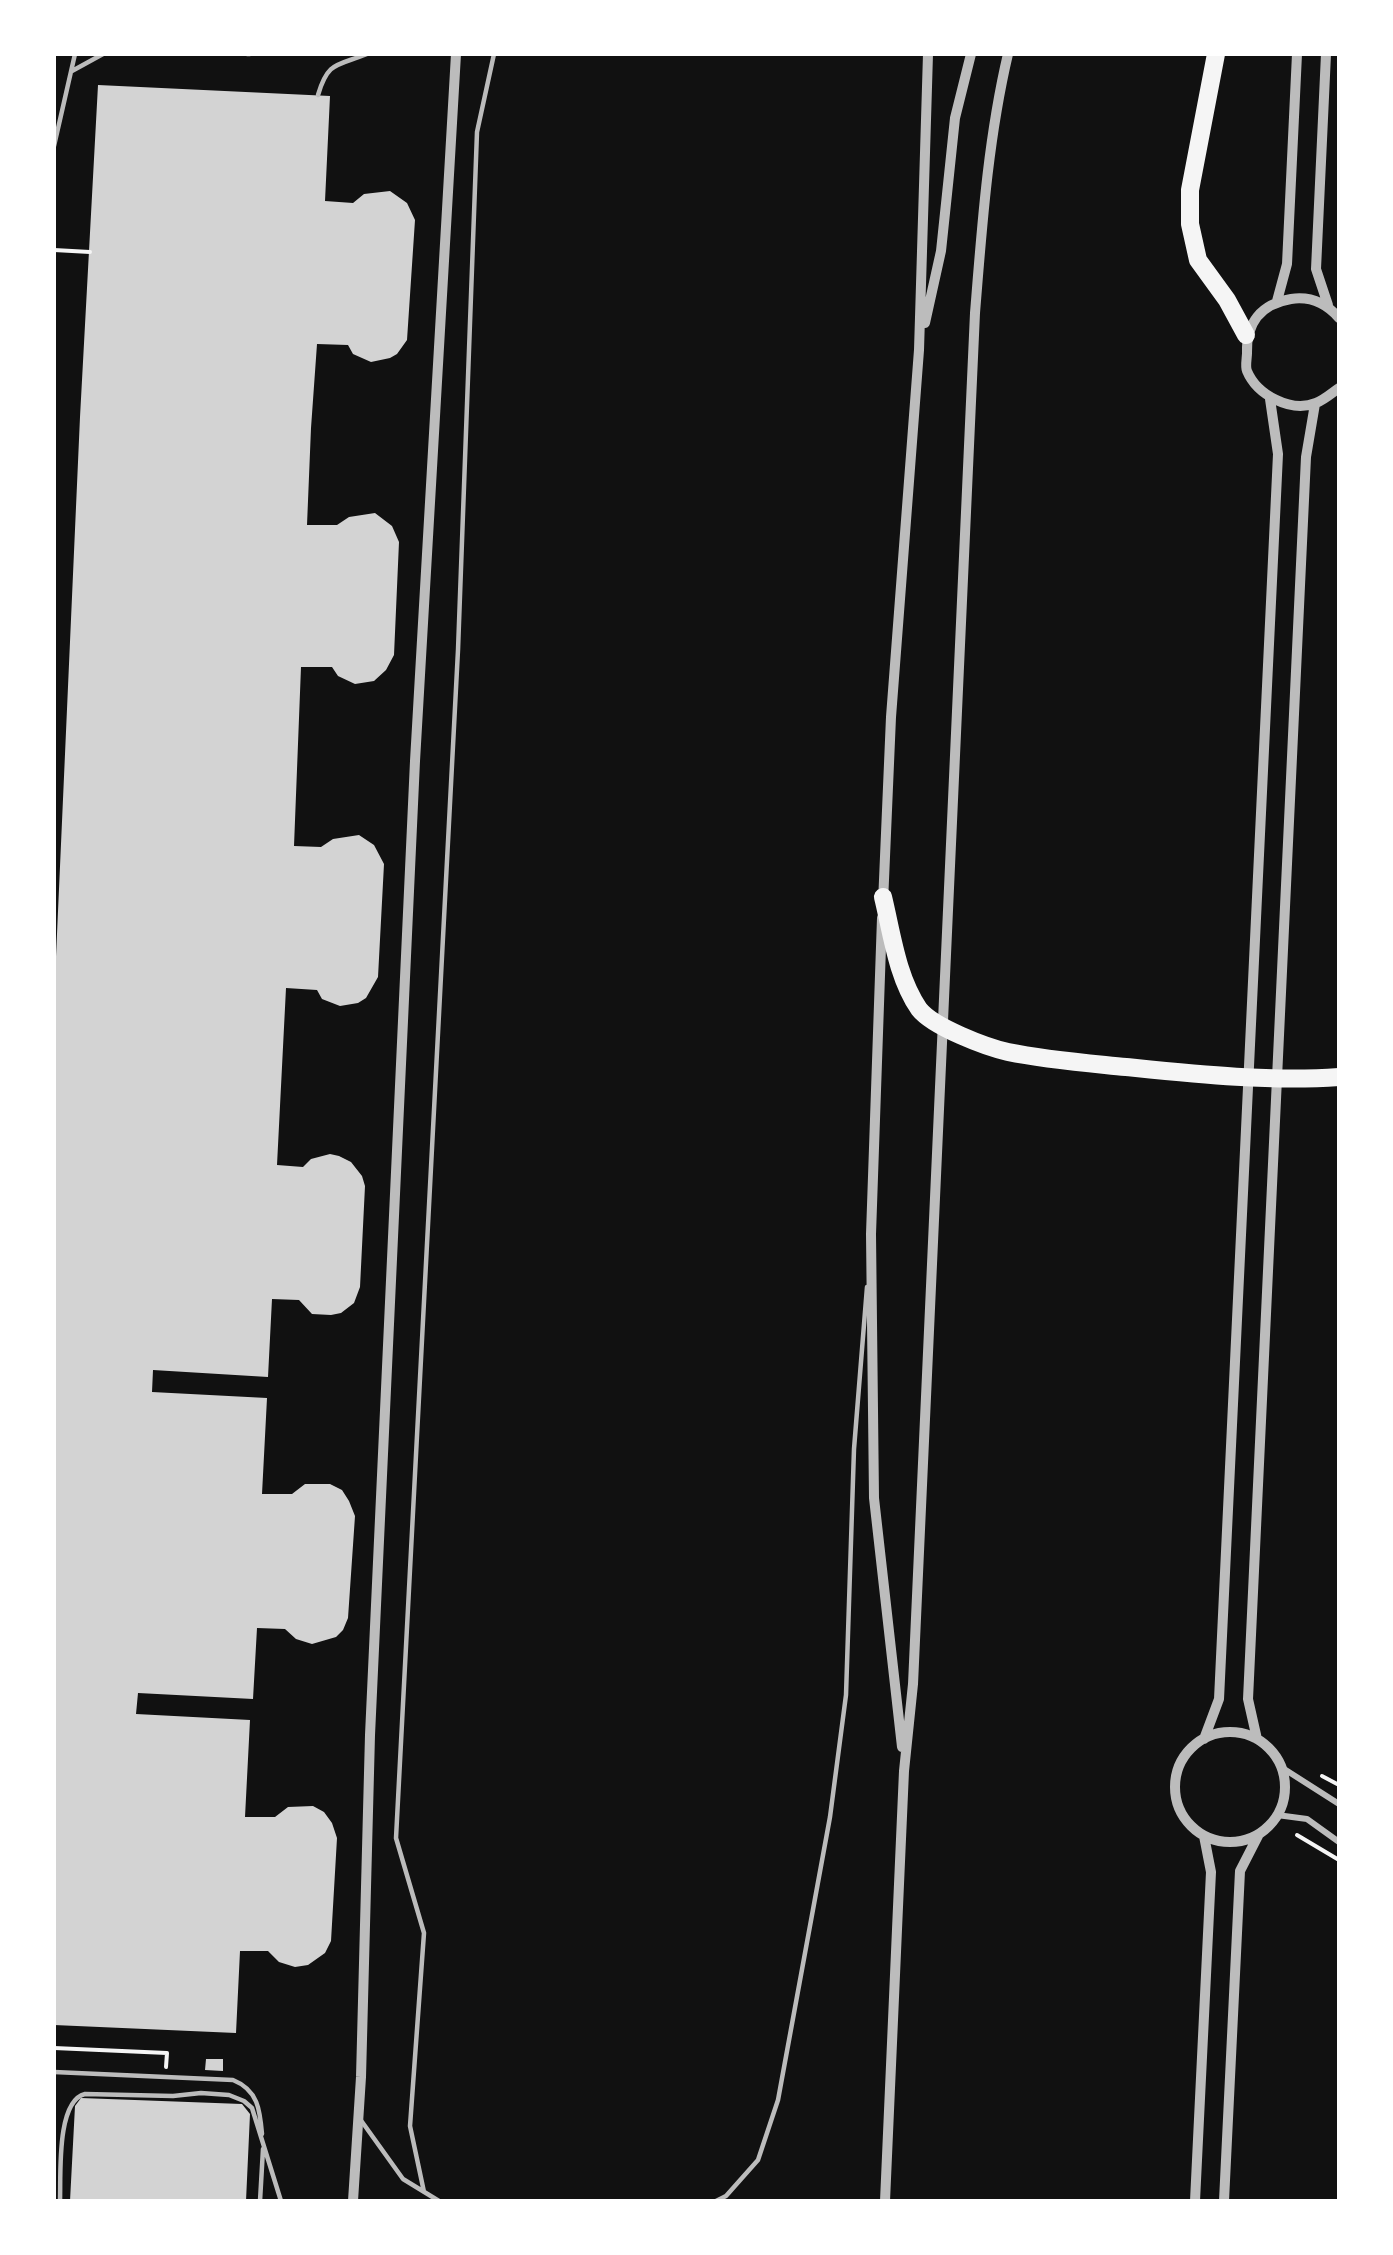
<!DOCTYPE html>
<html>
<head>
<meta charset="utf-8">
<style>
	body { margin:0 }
	#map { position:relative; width:1393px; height:2255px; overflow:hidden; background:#111; font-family:"Roboto Serif",serif }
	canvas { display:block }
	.frame { position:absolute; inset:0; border:56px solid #fff; pointer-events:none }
</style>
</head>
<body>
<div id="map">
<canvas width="1393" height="2255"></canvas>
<div class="frame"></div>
</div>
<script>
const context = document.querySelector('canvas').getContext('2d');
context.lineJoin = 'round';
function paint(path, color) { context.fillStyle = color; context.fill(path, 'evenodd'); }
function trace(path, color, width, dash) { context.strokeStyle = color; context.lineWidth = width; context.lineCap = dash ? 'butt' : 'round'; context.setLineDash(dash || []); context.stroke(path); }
const building = new Path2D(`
	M98,85L330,96L325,201L353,203L364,194L390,191L407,203L415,220L407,340L397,354L390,358L371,362L353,354L348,345L317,344L311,428L307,525H337L349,517L375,513L392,526L399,542L394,655L386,670L374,681L355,684L338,676L332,667H301L294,846L321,847L333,839L359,835L374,845L384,864L378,977L366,998L358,1003L340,1006L322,999L317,990L286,988L277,1165L303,1167L311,1159L330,1154L339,1156L351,1162L362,1176L365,1186L360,1287L354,1303L341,1313L331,1315L312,1314L299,1300L272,1299L268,1377L153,1370L152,1392L267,1398L262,1494H292L305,1484H330L342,1490L349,1501L355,1516L348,1618L343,1630L336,1637L312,1644L296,1639L285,1629L257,1628L253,1699L138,1693L136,1714L250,1720L245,1817H275L288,1807L313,1806L324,1812L332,1823L337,1838L331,1941L325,1953L308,1965L295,1967L279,1962L268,1951H240L236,2033L54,2025V1001L80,417Z
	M206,2059H223V2071L205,2070Z
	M81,2098L242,2104L250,2114L246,2201H70L75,2106Z`);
const path = new Path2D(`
	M54,250L90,252
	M1322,1776L1339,1785
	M1297,1835L1339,1860
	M54,2048L167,2053L166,2067`);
const service = new Path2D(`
	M247,54H250
	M72,71L103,54
	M318,95C328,61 337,66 367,54
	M54,146L75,54
	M54,2072L233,2080C258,2090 260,2110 262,2134
	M360,2119L403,2179L439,2201
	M424,2192L410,2126L424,1933L396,1838L458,650L477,132L494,54
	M60,2201C61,2176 56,2101 85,2094L173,2096L201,2093L229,2095L244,2101L252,2108L281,2201
	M260,2201L263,2149
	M716,2201L726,2196L758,2160L778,2100L830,1817L846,1695L854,1449L867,1287`);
const minor = new Path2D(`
	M1281,1767L1339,1804
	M1277,1815L1307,1819L1339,1842`);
const tertiary = new Path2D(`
	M1326,54L1316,269L1328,305
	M1277,301L1287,264L1297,54
	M1339,318C1326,303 1311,296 1291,299C1261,304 1246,323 1247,353C1247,358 1245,366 1247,371C1257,395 1291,413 1316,403C1324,400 1332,393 1339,388
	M925,323L941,251L955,118L971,54
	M883,903L891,717L919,350L928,54
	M882,918L871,1234L874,1498L902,1747
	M1175 1787a55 55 0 1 1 110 0a55 55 0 1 1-110 0Z
	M1204,1739L1219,1699L1278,454L1270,399
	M1257,1739L1248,1699L1306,457L1315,404
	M353,2201L361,2077L370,1735L415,761L456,54
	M885,2201L904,1771L913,1684L975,313C982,226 988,139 1008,54
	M1195,2201L1211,1872L1204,1836
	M1224,2201L1240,1871L1259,1834`);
const motorway = new Path2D(`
	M1216,54L1190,190V224L1198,260L1227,300L1246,335
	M883,897C892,934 897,977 919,1009C933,1027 986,1047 1008,1052C1047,1060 1087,1063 1126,1067C1195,1074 1269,1082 1339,1077`);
paint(building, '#d3d3d3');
trace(path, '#f5f5f5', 4);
trace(service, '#bcbcbc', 4.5);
trace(minor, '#bcbcbc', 6);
trace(tertiary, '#bcbcbc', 10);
trace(motorway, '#f5f5f5', 18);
</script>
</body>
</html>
